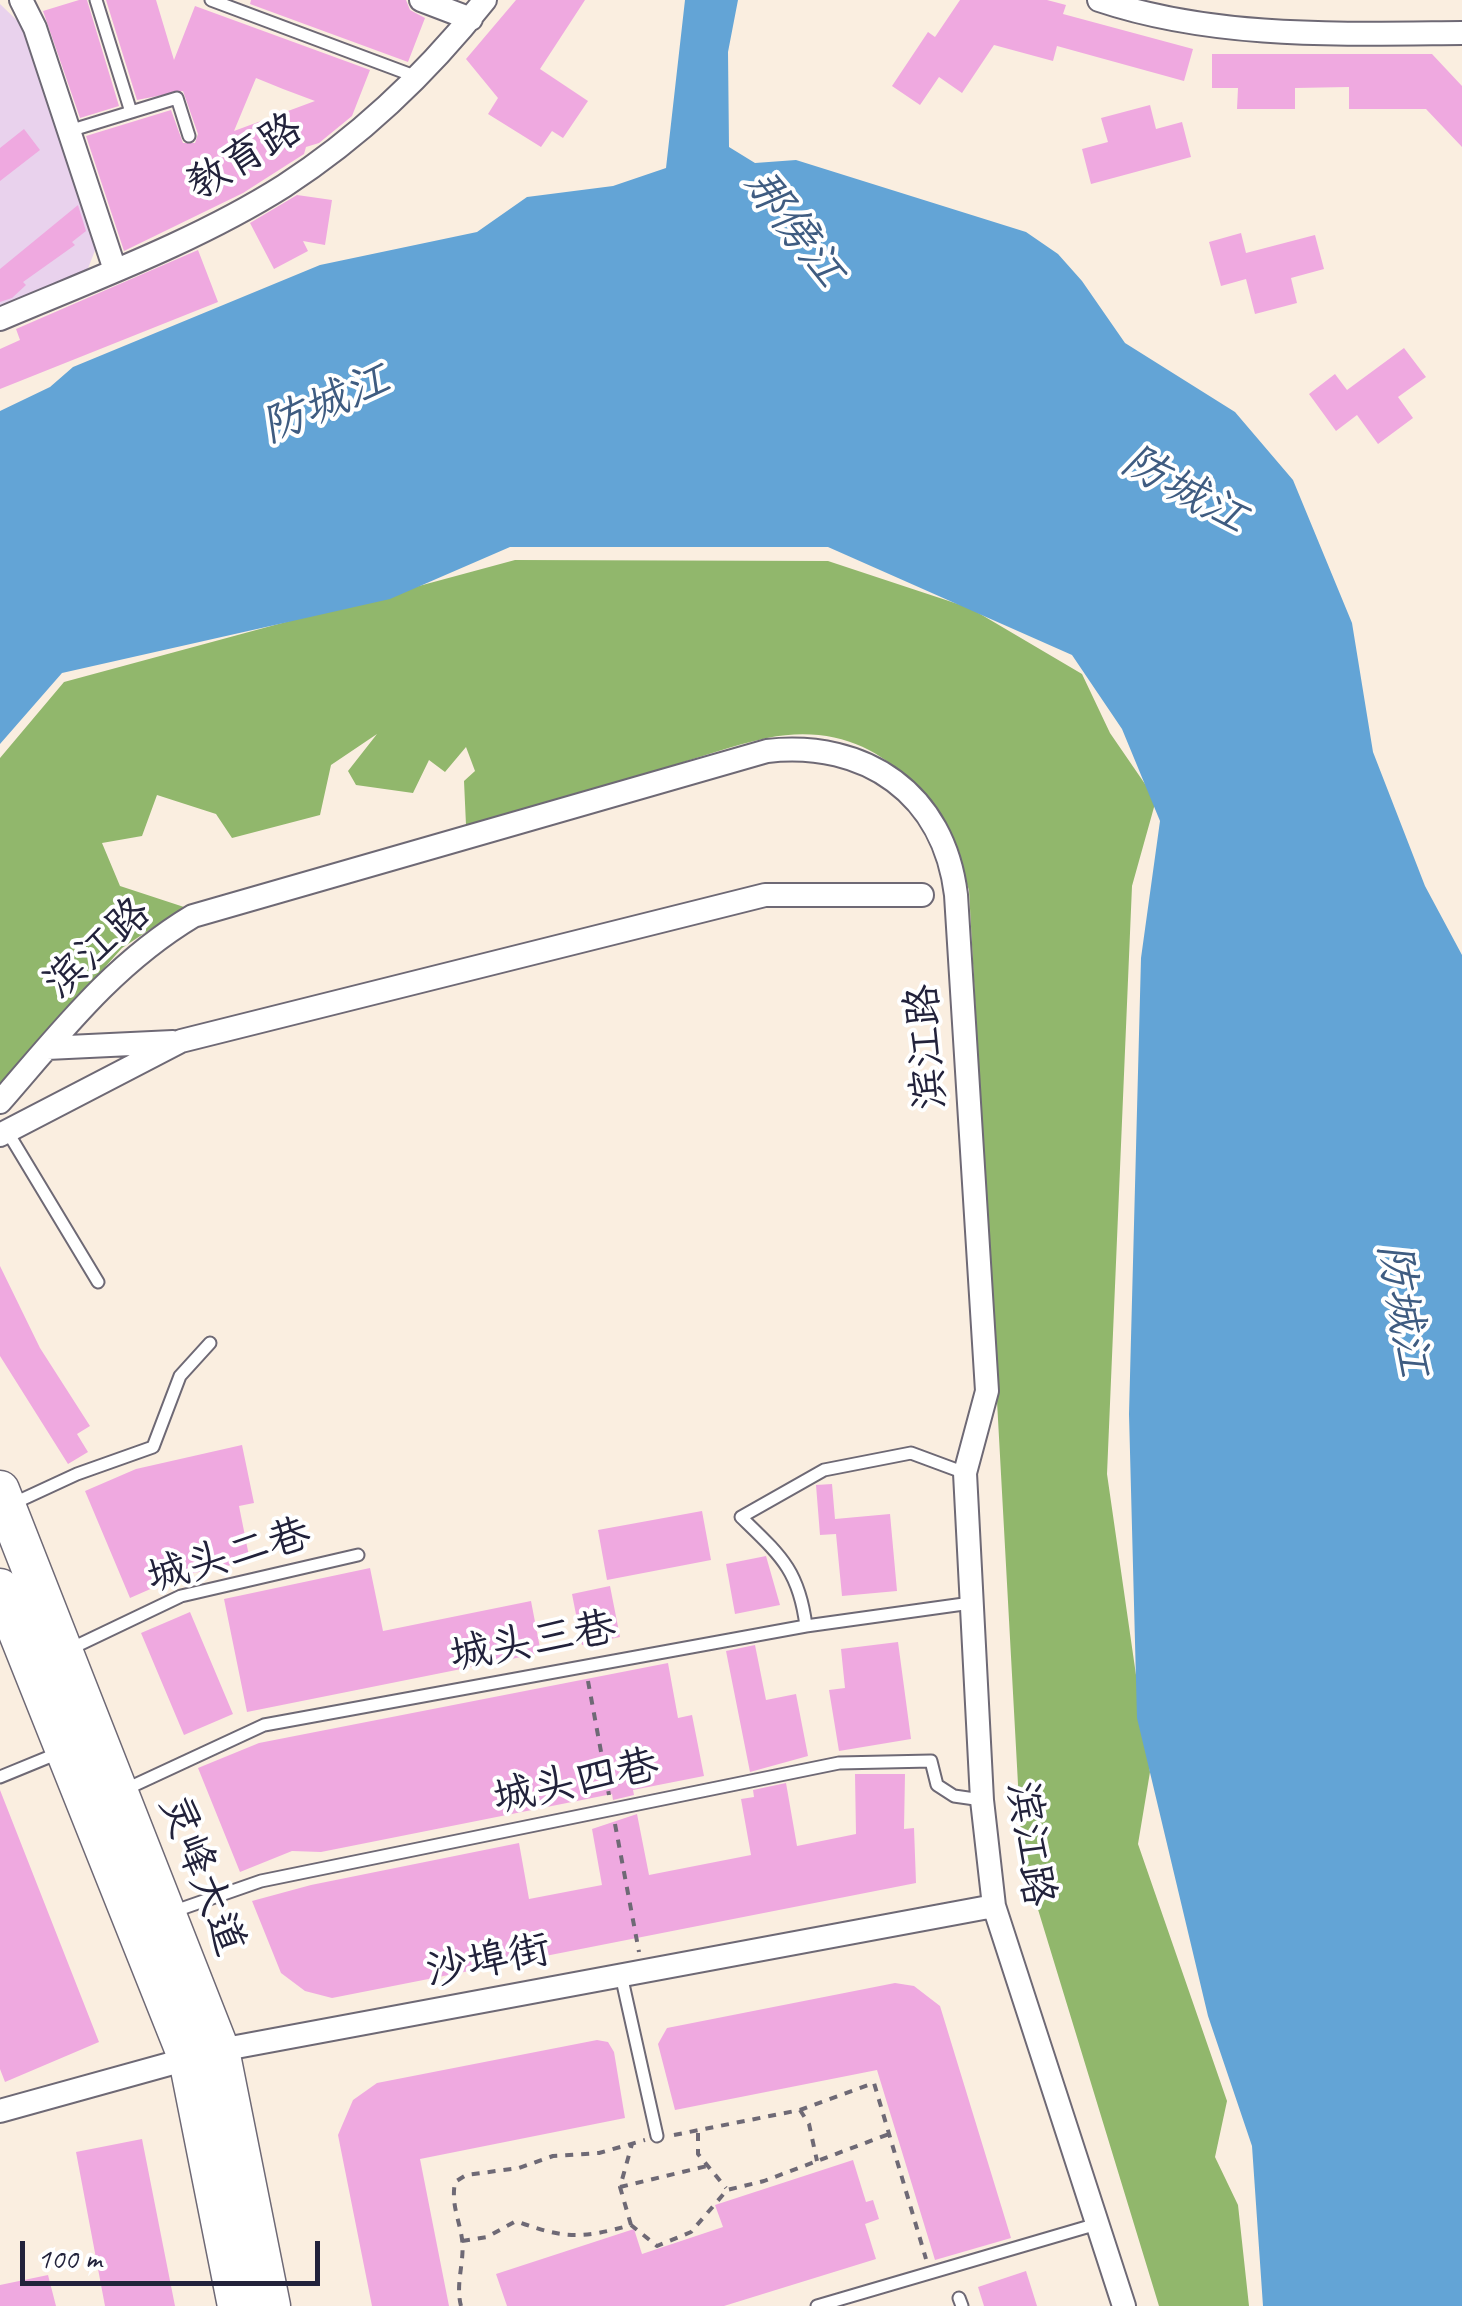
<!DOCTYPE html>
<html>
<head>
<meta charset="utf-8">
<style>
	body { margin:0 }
	#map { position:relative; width:1462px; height:2306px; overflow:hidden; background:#faeee0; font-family:Caveat,sans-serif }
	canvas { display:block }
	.scale { position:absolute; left:20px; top:2241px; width:300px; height:45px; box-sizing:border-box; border:5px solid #22223b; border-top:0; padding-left:12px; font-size:30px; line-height:35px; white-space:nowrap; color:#22223b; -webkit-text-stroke:8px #fff; paint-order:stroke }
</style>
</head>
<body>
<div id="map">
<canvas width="1462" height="2306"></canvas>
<div class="scale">100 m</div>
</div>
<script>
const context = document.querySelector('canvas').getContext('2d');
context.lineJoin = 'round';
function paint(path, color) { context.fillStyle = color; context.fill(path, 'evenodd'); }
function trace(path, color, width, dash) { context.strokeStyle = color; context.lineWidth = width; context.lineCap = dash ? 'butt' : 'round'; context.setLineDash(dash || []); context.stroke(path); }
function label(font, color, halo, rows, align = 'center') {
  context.font = font + ' Caveat,"LXGW WenKai TC",sans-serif'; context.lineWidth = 8; context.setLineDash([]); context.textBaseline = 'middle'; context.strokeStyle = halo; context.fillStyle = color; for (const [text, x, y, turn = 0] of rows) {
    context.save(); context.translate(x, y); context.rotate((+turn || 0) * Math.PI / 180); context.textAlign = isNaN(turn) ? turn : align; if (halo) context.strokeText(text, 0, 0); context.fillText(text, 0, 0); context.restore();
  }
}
const built = new Path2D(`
	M0,4L27,30L99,240L87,271L0,309Z`);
const forest = new Path2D(`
	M515,560L828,561L970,608L1082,674L1110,733L1156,800L1132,886L1107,1474L1150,1772L1138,1844L1227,2101L1215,2157L1238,2205L1249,2306H1159L1022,1857L969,890C941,796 877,716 767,738C733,745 698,758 664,768C598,787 532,806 466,825L464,781L475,771L466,747L445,772L429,760L413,793L356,785L348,771L377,734L331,765L320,815L232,838L216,814L157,795L142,836L102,843L120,886L184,907L122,948L0,1085V758L64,682Z`);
const water = new Path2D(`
	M685,0H738L728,52L729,147L755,163L796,160L1026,232L1058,254L1082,281L1125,343L1235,412L1293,480L1352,623L1373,752L1425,886L1462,955V2306H1263L1252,2146L1208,2016L1137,1718L1129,1414L1141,958L1160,821L1122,729L1072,655L828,547H510L390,599L62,673L0,744V411L50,387L73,367L320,265L477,232L527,197L613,186L666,168Z`);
const building = new Path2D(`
	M79,0H87L119,106L80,118L43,11Z
	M106,0H156L174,60L195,6L370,70L352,116L319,143L306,147L304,154L243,193L124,251L86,136L171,110L183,143H195L198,134L183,91L137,100ZM256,78L283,89L315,101L234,131Z
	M251,0H406L410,10L425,18L408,62L250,4Z
	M516,0H585L540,69L588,101L563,138L552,131L541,147L488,114L498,98L466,59Z
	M960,0H1047L1066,5L1063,14L1193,49L1184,81L1057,46L1053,61L994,45L962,93L939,77L920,105L892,86L928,32L935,37Z
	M1212,54H1432L1462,86V147L1426,109H1349V87L1295,88V109H1237L1238,88H1212Z
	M1150,105L1156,129L1182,122L1191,157L1091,184L1082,149L1108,142L1101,118Z
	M24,129L40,150L0,181V148Z
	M297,195L332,200L325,245L303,241L308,251L274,269L250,223Z
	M78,205L86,231L72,242L75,245L23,282L26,285L12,298L0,302V269Z
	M1241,233L1246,253L1315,235L1324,269L1291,278L1297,303L1255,314L1246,279L1221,286L1209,242Z
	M198,250L218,302L0,389V349L20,340L16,329Z
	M1404,348L1426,377L1398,397L1413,418L1378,444L1357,415L1336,431L1309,394L1335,374L1347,390Z
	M0,1266L40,1348L90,1426L77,1434L88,1452L68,1464L0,1356Z
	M242,1445L254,1503L239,1506L250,1561L180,1576L130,1598L85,1491L136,1469Z
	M832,1484L835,1519L890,1514L897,1591L842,1596L836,1534L820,1535L816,1485Z
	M702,1511L711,1560L607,1580L598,1530Z
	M766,1556L780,1605L735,1614L726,1564Z
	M370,1568L383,1631L531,1601L541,1653L247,1712L224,1599Z
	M610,1586L620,1637L582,1645L572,1594Z
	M190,1612L233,1714L184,1735L141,1633Z
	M898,1642L911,1739L839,1751L829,1690L845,1688L841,1649Z
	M755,1645L766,1700L796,1694L808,1756L750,1772L726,1651Z
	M668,1663L678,1718L692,1715L704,1776L633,1790L634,1795L613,1800L612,1794L321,1852L292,1851L240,1872L198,1768L259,1743Z
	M855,1774H905L904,1829L914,1828L916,1883L332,1998L305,1991L281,1973L252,1901L311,1885L519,1843L529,1899L602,1885L592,1829L637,1814L649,1875L751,1855L741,1799L754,1797L753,1790L786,1783L797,1846L856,1834Z
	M0,1790L99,2042L5,2082L0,2069Z
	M895,1983L914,1986L940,2006L1011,2238L935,2260L877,2070L675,2110L658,2044L667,2028Z
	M597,2040L608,2042L614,2052L625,2118L420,2159L449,2306H372L338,2135L353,2100L377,2083Z
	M142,2139L175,2306H105L76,2152Z
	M853,2160L866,2202L873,2200L879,2219L865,2224L876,2259L724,2306H507L496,2274L634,2229L642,2254L723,2227L715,2205Z
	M1026,2271L1037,2306H984L978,2287Z
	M48,2275L56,2306H0V2285Z`);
const path = new Path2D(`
	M588,1681L609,1795
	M615,1824L639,1952
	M800,2110L809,2124L817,2161
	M698,2133V2154L726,2188
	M674,2135L800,2110L874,2083L926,2259
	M620,2187L707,2166
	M631,2225L620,2187L632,2144
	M462,2241L487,2237L516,2221C564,2239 581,2239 631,2225L657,2246L691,2232L727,2190L764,2181L889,2134
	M461,2306C455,2283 465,2262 462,2239C459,2218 451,2205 455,2182L466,2175L519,2168L553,2156L599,2153L645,2140`);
const lane = new Path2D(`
	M96,0L131,112
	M211,0L417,77
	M69,131L177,98L189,136
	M7,1131L98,1282
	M10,1505L77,1474L153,1447L180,1376L210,1343
	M806,1626C799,1570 780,1555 741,1517L824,1470L911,1453L965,1473
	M68,1650L181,1596L358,1555
	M0,1777L61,1752
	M124,1790L264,1725L806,1626L971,1603
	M172,1912L261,1881L839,1763L931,1761L937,1785L954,1796L982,1800
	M621,1975L657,2136
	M959,2298L962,2306
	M817,2306L1097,2224`);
const street = new Path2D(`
	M21,0L35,28L115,270
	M421,0L471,19
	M1099,0C1215,39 1341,34 1462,33
	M0,319C94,279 197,241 284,186C361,136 428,72 485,0
	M47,1048L173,1042
	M0,1102C61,1032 113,964 193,916L767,751C866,740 944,794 956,895L987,1391L965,1473L982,1800L994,1906L1124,2306
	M0,1135L181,1041L765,895H922
	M0,2111L220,2050L994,1906`);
const primary = new Path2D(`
	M0,1490L220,2050L271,2306
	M0,1588L188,2059L237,2306`);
const streetNames = [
	["教育路",245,158,-31],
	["滨江路",98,949,-42],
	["滨江路",928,1047,-94],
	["城头二巷",229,1557,-16],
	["城头三巷",533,1643,-10],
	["城头四巷",576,1783,-12],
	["滨江路",1029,1844,82],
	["灵峰大道",201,1875,69],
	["沙埠街",488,1962,-11]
];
const waterNames = [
	["那傍江",793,229,53],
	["防城江",326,405,-23],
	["防城江",1184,491,29],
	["防城江",1402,1310,81]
];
paint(built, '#e9d2ed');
paint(forest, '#91b76c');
paint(water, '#63a4d6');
paint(building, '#efa9e0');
trace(lane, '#6e6975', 15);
trace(street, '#6e6975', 26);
trace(primary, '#6e6975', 41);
trace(path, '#6e6975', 4, [8, 8]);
trace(lane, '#fff', 11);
trace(street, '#fff', 22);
trace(primary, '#fff', 38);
label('42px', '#22223b', '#fff', streetNames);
label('italic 45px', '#3f5c81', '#fff', waterNames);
</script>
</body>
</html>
